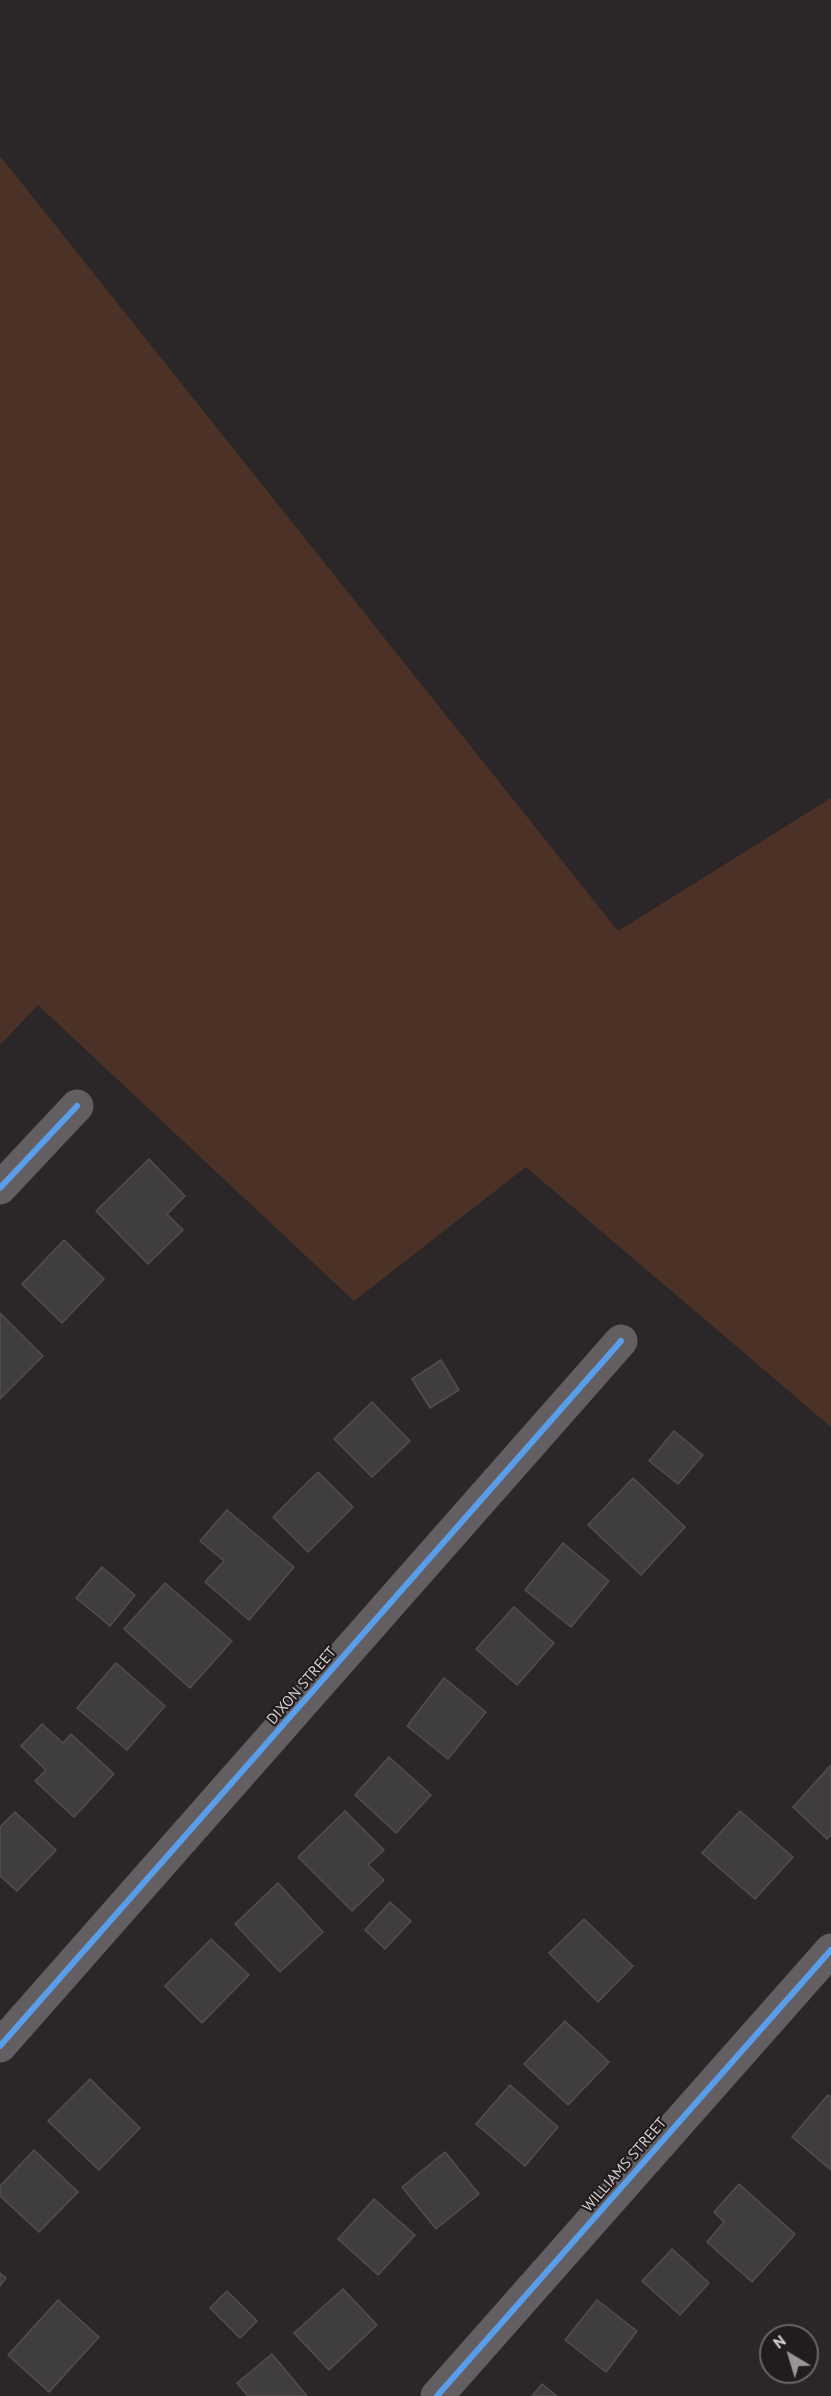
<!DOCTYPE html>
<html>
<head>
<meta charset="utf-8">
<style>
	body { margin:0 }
	#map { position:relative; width:831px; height:2396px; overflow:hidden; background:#2b2729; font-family:"PT Sans",sans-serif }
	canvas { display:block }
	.north { position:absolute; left:759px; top:2324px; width:60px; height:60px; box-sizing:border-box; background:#221c1e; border:2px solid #6a6466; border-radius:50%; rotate:322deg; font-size:16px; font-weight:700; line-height:24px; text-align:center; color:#d6d1d3 }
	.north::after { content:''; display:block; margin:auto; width:21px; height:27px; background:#9a9698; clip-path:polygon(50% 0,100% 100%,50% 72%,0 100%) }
</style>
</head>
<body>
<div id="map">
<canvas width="831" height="2396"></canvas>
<div class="north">N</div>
</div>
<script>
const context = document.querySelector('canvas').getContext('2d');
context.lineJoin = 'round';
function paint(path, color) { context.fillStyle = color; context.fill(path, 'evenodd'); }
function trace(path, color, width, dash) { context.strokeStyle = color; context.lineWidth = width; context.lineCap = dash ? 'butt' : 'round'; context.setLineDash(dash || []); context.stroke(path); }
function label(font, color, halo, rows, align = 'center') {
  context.font = font + ' "PT Sans",sans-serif'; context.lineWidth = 4.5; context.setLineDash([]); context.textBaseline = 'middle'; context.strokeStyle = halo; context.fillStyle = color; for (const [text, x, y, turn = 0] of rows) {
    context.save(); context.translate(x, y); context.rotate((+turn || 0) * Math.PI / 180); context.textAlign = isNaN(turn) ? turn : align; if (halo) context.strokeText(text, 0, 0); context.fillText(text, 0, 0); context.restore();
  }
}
const green = new Path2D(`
	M0,156L618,931L831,798V1427L526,1167L354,1301L38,1005L0,1045Z`);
const building = new Path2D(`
	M149,1159L185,1196L167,1214L183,1230L148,1264L96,1211Z
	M64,1240L104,1279L62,1323L22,1284Z
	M0,1313L43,1356L0,1399Z
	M441,1360L459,1390L430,1408L412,1379Z
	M372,1402L410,1441L372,1477L334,1439Z
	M674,1431L703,1455L678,1484L649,1461Z
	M318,1472L353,1507L308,1552L273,1517Z
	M633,1478L685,1527L641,1575L588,1525Z
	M227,1510L294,1567L249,1620L205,1582L224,1561L200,1541Z
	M563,1543L609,1581L571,1627L525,1590Z
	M102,1567L135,1595L110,1626L76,1598Z
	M165,1583L232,1641L190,1688L124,1629Z
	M514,1607L554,1643L517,1685L476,1649Z
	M116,1663L165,1706L127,1750L77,1708Z
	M444,1678L486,1712L448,1759L407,1726Z
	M42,1724L63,1743L71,1734L114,1774L74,1817L35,1781L46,1770L21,1746Z
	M389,1757L431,1795L396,1833L355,1795Z
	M831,1765V1835L827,1839L793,1807Z
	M345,1811L384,1850L368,1865L384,1880L352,1911L298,1857Z
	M740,1811L793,1857L755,1899L702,1853Z
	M15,1812L56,1850L17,1891L0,1876V1827Z
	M278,1883L323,1932L280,1972L235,1924Z
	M390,1902L411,1921L385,1949L365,1930Z
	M584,1919L633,1966L598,2002L549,1953Z
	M211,1939L249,1975L202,2023L165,1986Z
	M565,2021L609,2062L568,2105L524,2064Z
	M90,2079L140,2128L99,2170L48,2121Z
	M510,2085L558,2127L525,2166L476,2124Z
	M828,2095L831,2097V2170L792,2137Z
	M34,2150L78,2192L39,2232L0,2196V2186Z
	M445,2152L479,2194L436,2229L402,2187Z
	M739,2184L795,2234L752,2282L707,2242L724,2222L714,2212Z
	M374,2199L415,2235L378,2275L338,2239Z
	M672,2249L709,2283L680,2315L642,2281Z
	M0,2273L6,2278L0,2286Z
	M343,2289L377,2325L329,2370L294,2333Z
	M227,2291L257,2321L240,2338L210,2308Z
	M58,2300L99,2337L49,2392L8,2355Z
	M597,2300L637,2331L606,2372L565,2340Z
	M272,2354L307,2396H248L237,2383Z
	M542,2384L557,2396H532Z`);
const street = new Path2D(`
	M0,1188L77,1106
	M0,2046L621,1341
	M437,2396L831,1950`);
const cycleway = new Path2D(`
	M0,1188L77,1106
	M0,2046L621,1341
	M437,2396L831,1950`);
const streetNames = [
	["DIXON STREET",302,1686,-49],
	["WILLIAMS STREET",625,2165,-49]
];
paint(green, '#4c3226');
paint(building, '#403d3e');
trace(building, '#524e4f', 1.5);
trace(street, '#625e62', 33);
trace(cycleway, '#5a9eea', 6);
label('15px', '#d6d1d3', '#221c1e', streetNames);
</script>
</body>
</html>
